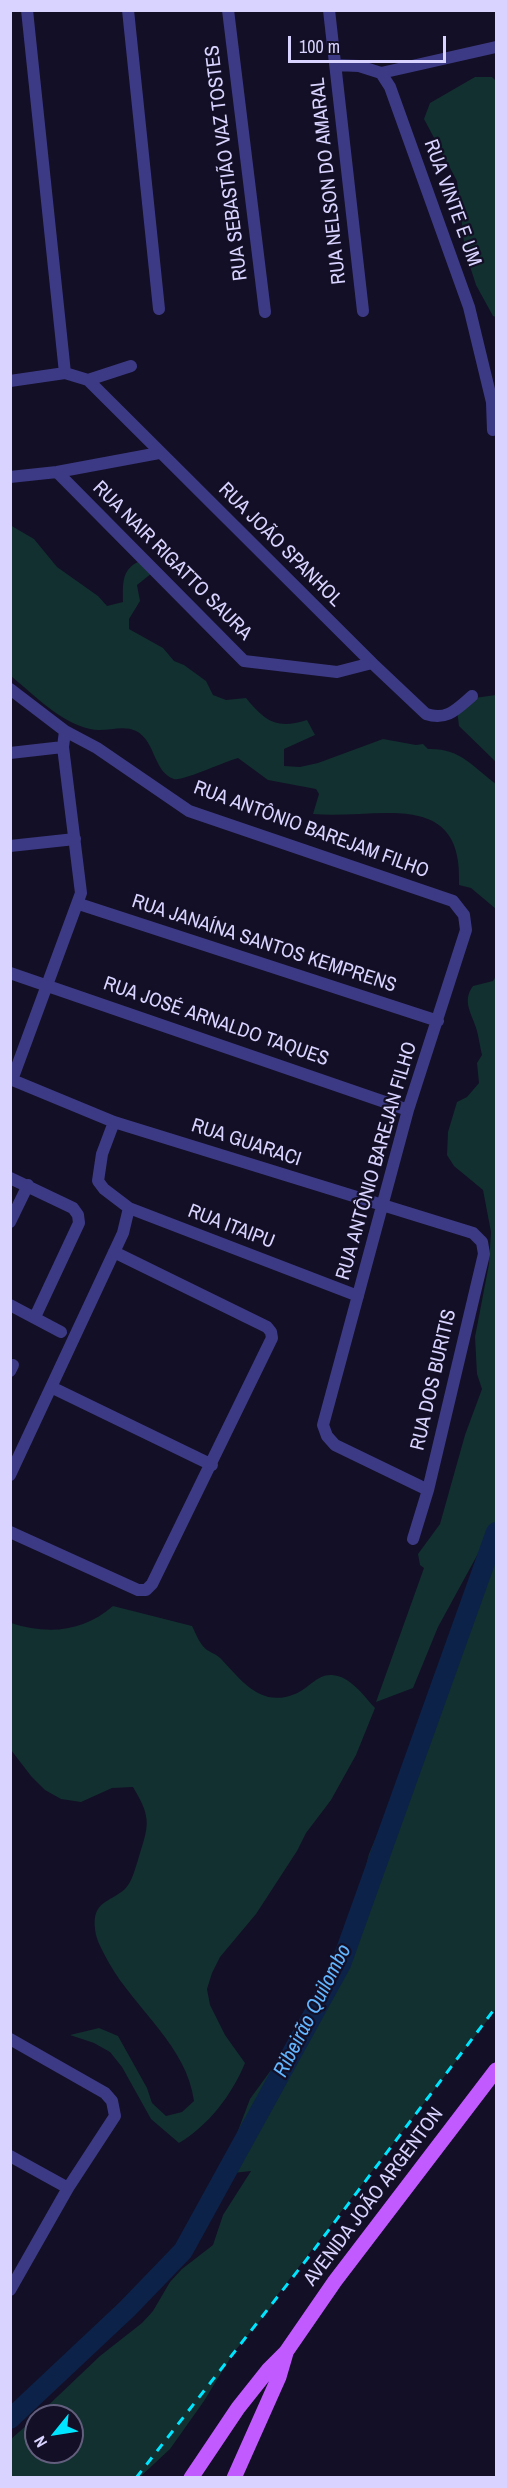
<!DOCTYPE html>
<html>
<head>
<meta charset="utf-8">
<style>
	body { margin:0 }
	#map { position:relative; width:507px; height:2488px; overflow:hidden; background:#130f26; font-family:"Archivo Narrow",sans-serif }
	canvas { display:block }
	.frame { position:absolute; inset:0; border:12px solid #d9d4ff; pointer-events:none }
	.north { position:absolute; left:24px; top:2404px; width:60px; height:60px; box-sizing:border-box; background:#130f26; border:2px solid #625e7d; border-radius:50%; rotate:240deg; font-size:16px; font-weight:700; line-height:24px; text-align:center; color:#d9d4ff }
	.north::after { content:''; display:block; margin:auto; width:21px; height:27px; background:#00e5ff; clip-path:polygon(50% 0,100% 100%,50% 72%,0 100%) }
	.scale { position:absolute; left:288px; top:36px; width:158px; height:27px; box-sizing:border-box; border:3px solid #d9d4ff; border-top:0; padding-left:8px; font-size:18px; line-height:21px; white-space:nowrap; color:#d9d4ff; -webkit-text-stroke:4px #130f26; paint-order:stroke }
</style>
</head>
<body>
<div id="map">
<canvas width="507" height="2488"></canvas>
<div class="frame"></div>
<div class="north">N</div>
<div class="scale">100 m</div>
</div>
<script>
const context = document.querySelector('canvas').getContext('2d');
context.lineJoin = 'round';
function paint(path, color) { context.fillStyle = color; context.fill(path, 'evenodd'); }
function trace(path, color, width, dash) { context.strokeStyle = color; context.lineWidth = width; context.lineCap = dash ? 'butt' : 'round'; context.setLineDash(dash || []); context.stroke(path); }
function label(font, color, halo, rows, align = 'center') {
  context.font = font + ' "Archivo Narrow",sans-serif'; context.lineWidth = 4.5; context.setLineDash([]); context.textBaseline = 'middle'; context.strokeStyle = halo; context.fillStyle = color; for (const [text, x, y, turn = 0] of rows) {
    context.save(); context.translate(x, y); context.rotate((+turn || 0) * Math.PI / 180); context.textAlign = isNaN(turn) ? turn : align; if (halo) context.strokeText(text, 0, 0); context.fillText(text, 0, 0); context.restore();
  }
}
const green = new Path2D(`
	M475,77H492L496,81V317L493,316L476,285L465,251L457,181L424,119L430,103Z
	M10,525L34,539L57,567L98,596L107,606L123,602C123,585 121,570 138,562L152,573L137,585L140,601L129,619V629L163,648L174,661L184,665L206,681L213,695L226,700L246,698C265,721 276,730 307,720L315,735L284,749V766L300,767L318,763L383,739L416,745L423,744L428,749C460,748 472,766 496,784V909L471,888L459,885C464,786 376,820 313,814L319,794L316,789L268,780L238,758C226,761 181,782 174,779C153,772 156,741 136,731C122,724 105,733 90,729C60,722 34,695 11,676Z
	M496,695V762L459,726L457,710L467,699Z
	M496,976V1525L491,1537L480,1550L438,1627L413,1688L376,1702L424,1568L420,1565L418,1554L440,1524L465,1435L482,1389L477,1374L475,1337L489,1264L491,1232L483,1190L454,1166L447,1155L448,1132L457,1102L467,1097L479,1083L477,1063L482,1055C480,1047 479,1039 477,1031C473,1015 461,1002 473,986L493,981Z
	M496,1554V2009L272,2302L273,2305L234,2352L204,2401L170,2449L140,2477H11V2439L36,2417V2452H72V2416H37L100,2356L142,2323L153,2311L170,2282L182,2269L213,2245L223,2215L251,2171L233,2173L228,2167V2157L250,2099L271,2070L293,2053L312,2021L347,1940L369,1854L401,1778L434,1686L447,1663Z
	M113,1606L192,1626C196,1634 200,1645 207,1650C212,1653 218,1655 222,1660C242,1681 261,1708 295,1694C308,1689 317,1674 332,1675C350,1676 363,1695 375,1708L356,1755L331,1800L306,1833L297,1851L256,1914L220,1957L212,1973L207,1989L210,2005L225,2035L245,2063C232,2095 208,2126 179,2143L151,2119L122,2067L110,2052L94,2043L70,2035L99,2028L118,2036L147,2088L152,2103L166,2116L182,2112L194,2101C187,2046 135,2009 109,1963C104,1953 96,1941 95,1929C92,1901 109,1903 125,1889C132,1882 135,1869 138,1860C148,1826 153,1820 133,1787L112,1788L81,1802L61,1799L45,1790L31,1776L11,1750V1623C48,1635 83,1632 113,1606Z`);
const river = new Path2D(`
	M10,2419L127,2309L183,2251L341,1964L496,1532`);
const street = new Path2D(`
	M27,10L65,373
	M128,10L159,309
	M228,10L265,312
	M329,10L363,311
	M336,65L359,66L381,73L390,87L469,307L492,402L493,430
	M381,73L496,47
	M88,380L131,366
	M10,381L65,373L88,380L372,663L426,714C447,721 457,709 472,696
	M57,472L244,661L337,672L372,663
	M10,477L57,472L159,453
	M10,689L65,731L97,748L189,811L453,901L464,915L466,930L408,1110L323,1425L327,1436L335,1445L428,1490
	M10,753L63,747
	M10,846L75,839
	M79,904L438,1021
	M10,973L408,1110
	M10,1079L114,1122L473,1233L482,1242L484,1254L428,1490L413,1539
	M12,1080L81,893L63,747L65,731
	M114,1122L102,1154L98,1181L104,1189L129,1208L358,1296
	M10,1178L73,1208L78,1215L79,1223L35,1317
	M10,1222L28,1185
	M10,1305L61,1332
	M10,1371L13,1365
	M51,1387L212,1465
	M10,1475L123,1233L129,1208
	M10,1532L138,1590H146L152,1584L272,1338L271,1332L267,1327L114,1252
	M10,2039L105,2093L112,2101L115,2116L68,2188L10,2290
	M10,2156L68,2188`);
const primary = new Path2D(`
	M191,2478L238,2408L269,2369L286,2352L335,2281L496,2070
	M234,2478L279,2377L286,2353`);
const rail = new Path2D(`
	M136,2478L307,2259L496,2007`);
const streetNames = [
	["RUA SEBASTIÃO VAZ TOSTES",227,163,-97],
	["RUA NELSON DO AMARAL",329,181,-96],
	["RUA VINTE E UM",452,203,70],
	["RUA JOÃO SPANHOL",280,545,45],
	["RUA NAIR RIGATTO SAURA",172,561,45],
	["RUA ANTÔNIO BAREJAM FILHO",311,830,20],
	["RUA JANAÍNA SANTOS KEMPRENS",264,944,18],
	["RUA JOSÉ ARNALDO TAQUES",216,1022,19],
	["RUA GUARACI",246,1143,18],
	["RUA ANTÔNIO BAREJAN FILHO",377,1161,-74],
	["RUA ITAIPU",231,1227,21],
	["RUA DOS BURITIS",434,1380,-77],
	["AVENIDA JOÃO ARGENTON",374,2197,-53]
];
const waterNames = [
	["Ribeirão Quilombo",313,2011,-63]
];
paint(green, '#12302f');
trace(river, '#0c2248', 20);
trace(street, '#3d3a85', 12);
trace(primary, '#c25bff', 15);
trace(rail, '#00e5ff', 3, [9, 8]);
label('20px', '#d9d4ff', '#130f26', streetNames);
label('italic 21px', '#62b6ff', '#130f26', waterNames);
</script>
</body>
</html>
